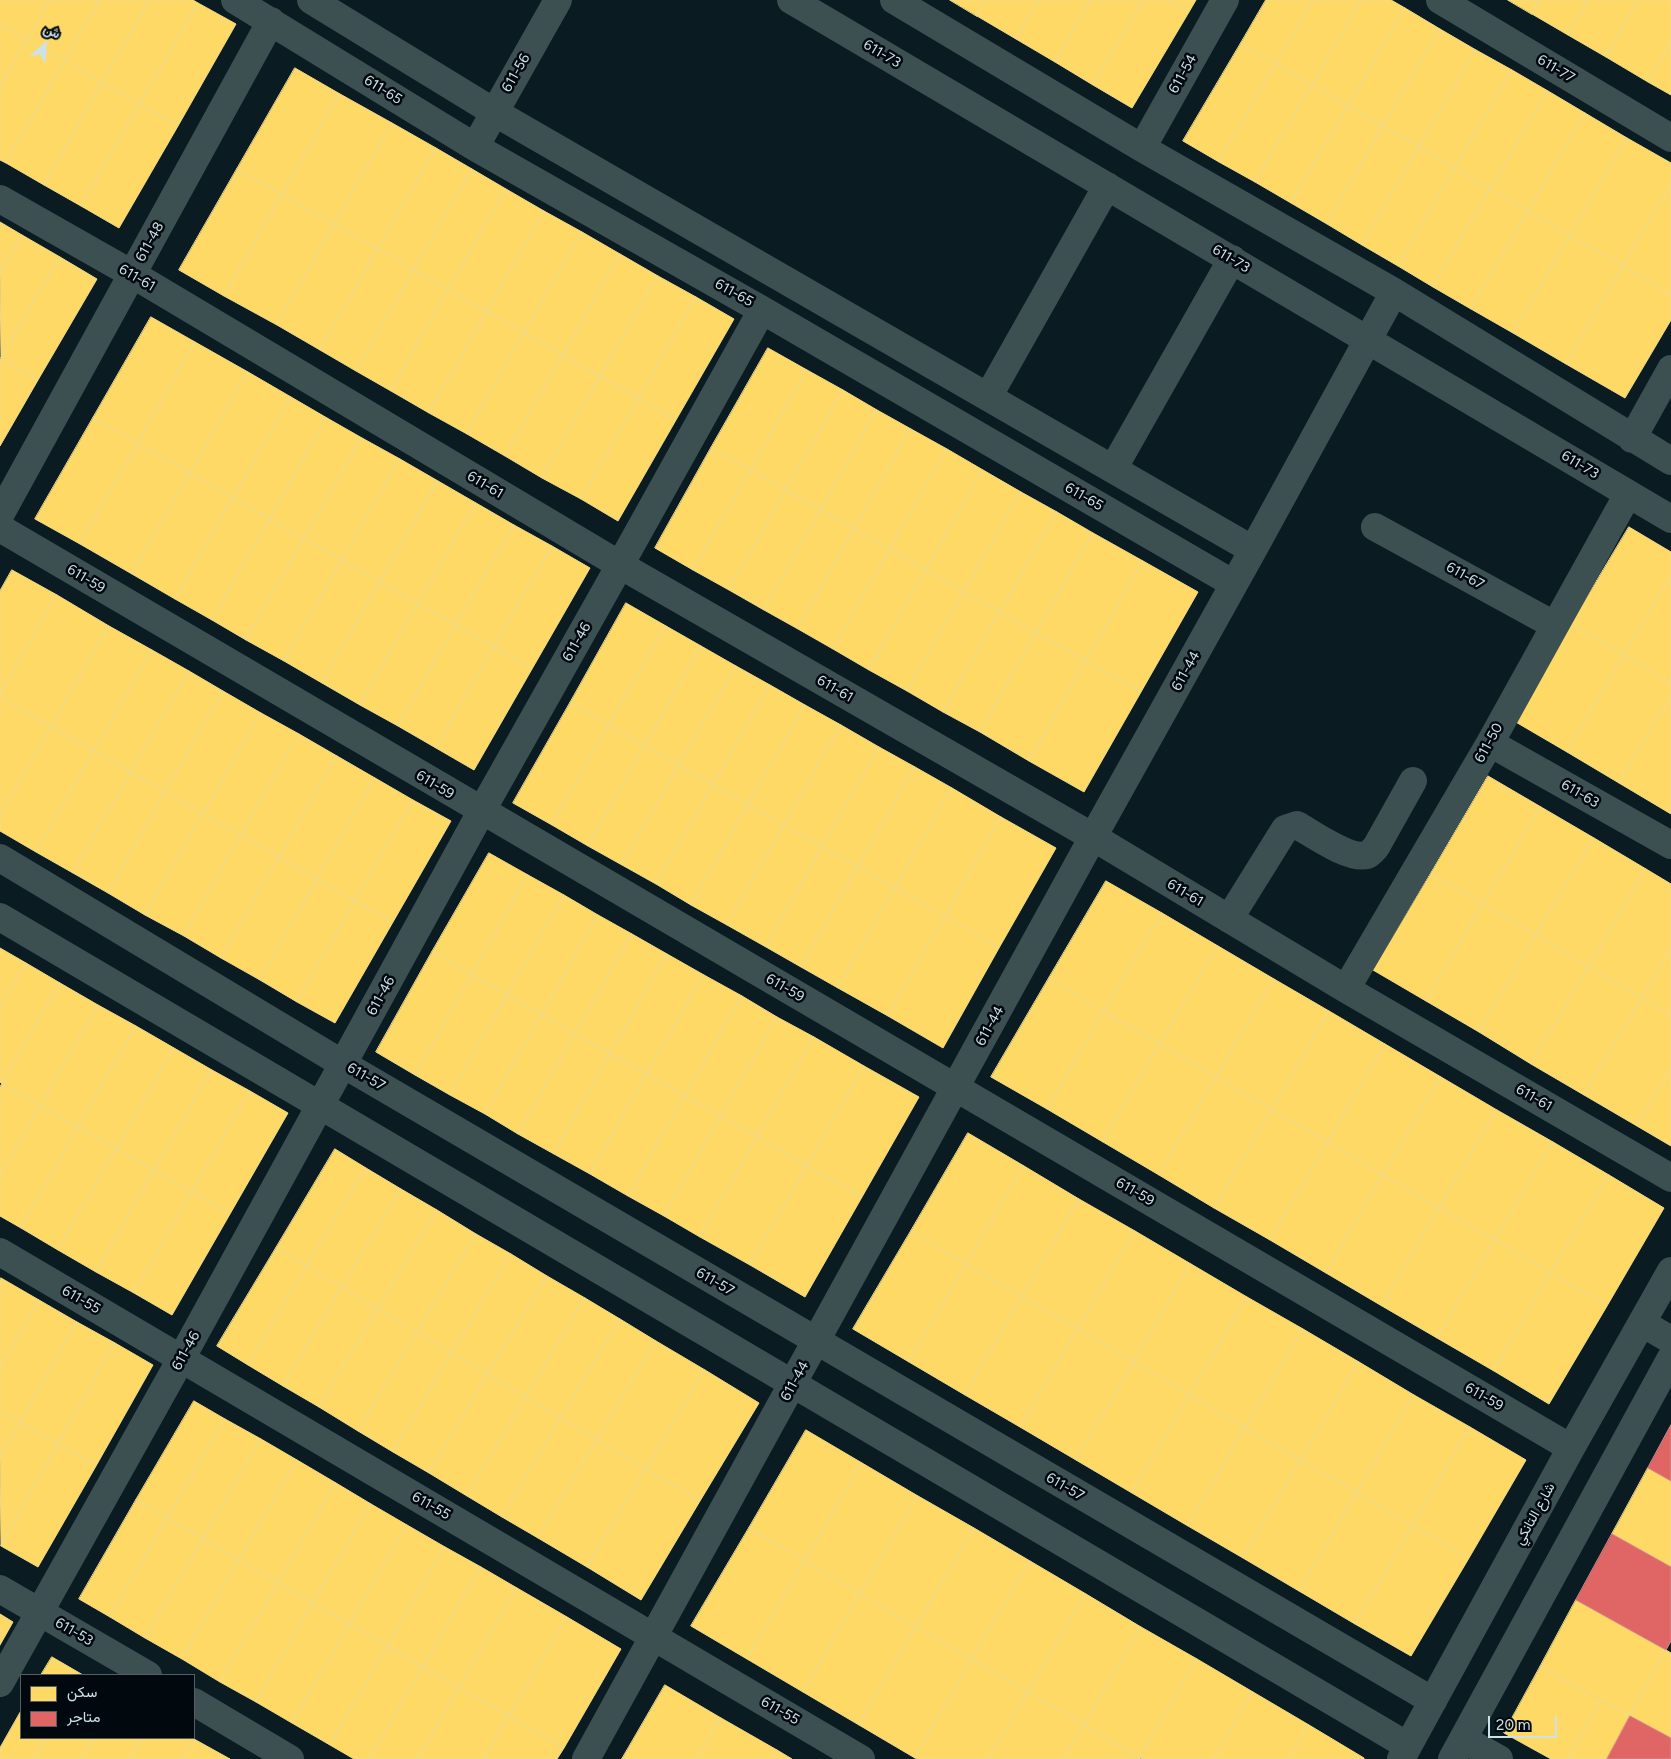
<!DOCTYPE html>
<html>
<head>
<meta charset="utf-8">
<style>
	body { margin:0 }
	#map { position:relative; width:1671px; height:1759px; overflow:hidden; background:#0a1c22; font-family:Figtree,Vazirmatn,sans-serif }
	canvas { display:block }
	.legend { position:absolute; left:20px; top:1674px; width:175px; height:65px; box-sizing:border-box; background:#01090e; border:1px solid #535f65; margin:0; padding:6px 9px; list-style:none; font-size:15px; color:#cee0e8 }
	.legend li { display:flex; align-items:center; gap:10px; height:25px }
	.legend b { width:25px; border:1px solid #535f65 }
	.north { position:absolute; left:20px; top:20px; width:50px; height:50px; -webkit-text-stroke:4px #01090e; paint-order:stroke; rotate:27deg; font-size:14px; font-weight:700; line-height:20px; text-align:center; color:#cee0e8 }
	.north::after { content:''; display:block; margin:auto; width:18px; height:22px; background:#cee0e8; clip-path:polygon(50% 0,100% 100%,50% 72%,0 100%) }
	.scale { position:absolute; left:1488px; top:1716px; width:69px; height:22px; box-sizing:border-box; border:2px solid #cee0e8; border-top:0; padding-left:6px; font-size:15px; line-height:18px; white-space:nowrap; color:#cee0e8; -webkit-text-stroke:4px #01090e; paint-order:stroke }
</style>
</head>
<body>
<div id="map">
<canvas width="1671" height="1759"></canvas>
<ul class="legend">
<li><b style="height:14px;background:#ffd966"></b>سكن</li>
<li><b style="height:14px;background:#e06666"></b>متاجر</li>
</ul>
<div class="north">ش</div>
<div class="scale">20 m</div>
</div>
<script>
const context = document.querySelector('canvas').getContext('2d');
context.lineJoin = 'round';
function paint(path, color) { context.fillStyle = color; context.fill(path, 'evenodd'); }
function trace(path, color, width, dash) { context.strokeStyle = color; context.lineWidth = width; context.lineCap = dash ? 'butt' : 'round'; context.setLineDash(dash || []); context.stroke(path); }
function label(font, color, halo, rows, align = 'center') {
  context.font = font + ' Figtree,Vazirmatn,sans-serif'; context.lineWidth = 5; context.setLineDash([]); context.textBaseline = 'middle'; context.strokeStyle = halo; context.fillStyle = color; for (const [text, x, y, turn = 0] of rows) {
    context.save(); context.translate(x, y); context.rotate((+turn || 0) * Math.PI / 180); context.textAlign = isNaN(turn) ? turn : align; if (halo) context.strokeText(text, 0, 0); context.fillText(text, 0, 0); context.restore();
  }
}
const homes = new Path2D(`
	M0,0H50L27,40L0,24Z
	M50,0H100L65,61L27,40Z
	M100,0H150L102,83L65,61Z
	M150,0H193L198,3L140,104L102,83Z
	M950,0H986L977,16Z
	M986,0H1039L1016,39L977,16Z
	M1039,0H1091L1055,62L1016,39Z
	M1091,0H1144L1093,85L1055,62Z
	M1144,0H1169L1189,12L1132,108L1093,85Z
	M1169,0H1196L1189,12Z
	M1266,0H1314L1276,64L1241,43Z
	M1314,0H1362L1312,85L1276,64Z
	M1362,0H1391L1405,8L1348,106L1312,85Z
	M1508,0H1540L1532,14Z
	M1540,0H1588L1568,35L1532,14Z
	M1588,0H1639L1606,57L1568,35Z
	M1639,0H1671V42L1648,82L1606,57Z
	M198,3L236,24L178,126L140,104Z
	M1405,8L1440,29L1383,126L1348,106Z
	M0,24L27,40L0,87Z
	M1440,29L1476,50L1419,147L1383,126Z
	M27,40L65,61L6,163L0,160V87Z
	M1671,42V95L1648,82Z
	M1241,43L1276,64L1219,162L1183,141Z
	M1476,50L1512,70L1455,168L1419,147Z
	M65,61L102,83L44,185L6,163Z
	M1276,64L1312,85L1255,182L1219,162Z
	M295,68L340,94L282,195L237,169Z
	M1512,70L1548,91L1490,189L1455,168Z
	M102,83L140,104L81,206L44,185Z
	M1312,85L1348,106L1291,203L1255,182Z
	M1548,91L1585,113L1528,211L1490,189Z
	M340,94L392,123L334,224L282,195Z
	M140,104L178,126L119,228L81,206Z
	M1348,106L1383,126L1327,224L1291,203Z
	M1585,113L1627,138L1570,236L1528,211Z
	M392,123L436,148L378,249L334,224Z
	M1383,126L1419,147L1362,245L1327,224Z
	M1627,138L1671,163V184L1623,266L1570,236Z
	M1419,147L1455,168L1398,266L1362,245Z
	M436,148L472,169L414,270L378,249Z
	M1455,168L1490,189L1433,287L1398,266Z
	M237,169L282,195L224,296L179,270Z
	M472,169L506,189L448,290L414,270Z
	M1671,184V294L1623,266Z
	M506,189L544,211L487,312L448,290Z
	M1490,189L1528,211L1471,309L1433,287Z
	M282,195L334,224L277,325L224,296Z
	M544,211L582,232L524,333L487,312Z
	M1528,211L1570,236L1513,333L1471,309Z
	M0,222L22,235L0,273Z
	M334,224L378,249L320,350L277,325Z
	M582,232L620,254L563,355L524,333Z
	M22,235L60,257L1,358L0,273Z
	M1570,236L1623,266L1566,364L1513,333Z
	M378,249L414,270L356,371L320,350Z
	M620,254L658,276L600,377L563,355Z
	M60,257L97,279L38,380L1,358Z
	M1623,266L1671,294V320L1625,398L1566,364Z
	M414,270L448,290L391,391L356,371Z
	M658,276L696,297L639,398L600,377Z
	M448,290L487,312L429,413L391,391Z
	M696,297L734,319L676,420L639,398Z
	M487,312L524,333L467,434L429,413Z
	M151,317L195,342L138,443L93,418Z
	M524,333L563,355L505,456L467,434Z
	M195,342L248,372L190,473L138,443Z
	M768,348L807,370L751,470L711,448Z
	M563,355L600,377L542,478L505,456Z
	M1,358L38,380L0,446V359Z
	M807,370L843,390L786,490L751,470Z
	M248,372L291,397L233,498L190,473Z
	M600,377L639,398L581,499L542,478Z
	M843,390L877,410L821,510L786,490Z
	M291,397L327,418L270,519L233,498Z
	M639,398L676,420L618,521L581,499Z
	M877,410L911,429L854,529L821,510Z
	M93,418L138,443L80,544L35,519Z
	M327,418L362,438L304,539L270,519Z
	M911,429L947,449L890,549L854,529Z
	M362,438L400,459L342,560L304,539Z
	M138,443L190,473L132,574L80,544Z
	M711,448L751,470L693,570L655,548Z
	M947,449L983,470L926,570L890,549Z
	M400,459L438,481L380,582L342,560Z
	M751,470L786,490L729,590L693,570Z
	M983,470L1021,492L964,592L926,570Z
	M190,473L233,498L175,599L132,574Z
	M438,481L476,503L418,604L380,582Z
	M786,490L821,510L764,610L729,590Z
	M1021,492L1057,512L1000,612L964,592Z
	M233,498L270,519L212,620L175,599Z
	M476,503L514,525L456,625L418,604Z
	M821,510L854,529L798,629L764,610Z
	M1057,512L1093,533L1036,633L1000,612Z
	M270,519L304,539L246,640L212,620Z
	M514,525L552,546L494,647L456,625Z
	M1629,527L1671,552V576L1624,655L1571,624Z
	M854,529L890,549L833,649L798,629Z
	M1093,533L1143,561L1086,661L1036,633Z
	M304,539L342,560L284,661L246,640Z
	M552,546L590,568L532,669L494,647Z
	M890,549L926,570L869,670L833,649Z
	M342,560L380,582L322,683L284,661Z
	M1143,561L1198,592L1141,692L1086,661Z
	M12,570L57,595L0,695V591Z
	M926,570L964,592L907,691L869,670Z
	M1671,576V683L1624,655Z
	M380,582L418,604L360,705L322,683Z
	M964,592L1000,612L943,712L907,691Z
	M57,595L109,626L51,727L0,697V695Z
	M626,603L666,626L609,725L570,703Z
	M418,604L456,625L398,726L360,705Z
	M1000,612L1036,633L980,732L943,712Z
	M1571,624L1624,655L1567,752L1514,721Z
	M456,625L494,647L436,748L398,726Z
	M109,626L152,650L94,751L51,727Z
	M666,626L701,646L645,746L609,725Z
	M1036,633L1086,661L1029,761L980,732Z
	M701,646L736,666L679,765L645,746Z
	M494,647L532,669L474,770L436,748Z
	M152,650L189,671L131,772L94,751Z
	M1624,655L1671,683V696L1619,783L1567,752Z
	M1086,661L1141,692L1084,792L1029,761Z
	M736,666L770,685L713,785L679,765Z
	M189,671L223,691L165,792L131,772Z
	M770,685L805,705L748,805L713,785Z
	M223,691L261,713L203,814L165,792Z
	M1671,696V814L1619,783Z
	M0,697L51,727L0,816Z
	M570,703L609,725L552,825L513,803Z
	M805,705L841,725L784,825L748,805Z
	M261,713L299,734L241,835L203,814Z
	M609,725L645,746L588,846L552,825Z
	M841,725L879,747L822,847L784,825Z
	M51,727L94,751L36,852L0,831V816Z
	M299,734L337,756L279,857L241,835Z
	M645,746L679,765L622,865L588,846Z
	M879,747L915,767L858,867L822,847Z
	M94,751L131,772L73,873L36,852Z
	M337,756L375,778L317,879L279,857Z
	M679,765L713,785L656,884L622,865Z
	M915,767L952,788L895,888L858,867Z
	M131,772L165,792L108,893L73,873Z
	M1488,776L1541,807L1483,904L1431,873Z
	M375,778L413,800L355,901L317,879Z
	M713,785L748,805L691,905L656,884Z
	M952,788L1001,817L945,916L895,888Z
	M165,792L203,814L145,915L108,893Z
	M413,800L451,821L393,922L355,901Z
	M748,805L784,825L727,925L691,905Z
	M1541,807L1594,838L1536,935L1483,904Z
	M203,814L241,835L184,936L145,915Z
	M1001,817L1056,848L999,948L945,916Z
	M784,825L822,847L766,947L727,925Z
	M241,835L279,857L221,958L184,936Z
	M1594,838L1646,869L1589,967L1536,935Z
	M822,847L858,867L801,967L766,947Z
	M489,853L528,875L472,975L432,952Z
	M279,857L317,879L260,980L221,958Z
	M858,867L895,888L838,988L801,967Z
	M1646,869L1671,884V949L1642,998L1589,967Z
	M1431,873L1483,904L1426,1001L1373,970Z
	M528,875L564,895L507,995L472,975Z
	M317,879L355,901L297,1002L260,980Z
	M1106,881L1162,913L1104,1012L1049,978Z
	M895,888L945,916L888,1016L838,988Z
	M564,895L598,915L542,1015L507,995Z
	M355,901L393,922L335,1023L297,1002Z
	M1483,904L1536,935L1479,1032L1426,1001Z
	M1162,913L1218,946L1160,1044L1104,1012Z
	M598,915L632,934L575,1034L542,1015Z
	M945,916L999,948L943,1048L888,1016Z
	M632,934L667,954L610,1054L575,1034Z
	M1536,935L1589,967L1531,1064L1479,1032Z
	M1218,946L1274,979L1216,1077L1160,1044Z
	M0,948L26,963L0,1008Z
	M1671,949V1015L1642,998Z
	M432,952L472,975L415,1075L376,1052Z
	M667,954L704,975L647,1074L610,1054Z
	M26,963L60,983L2,1084L0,1082V1008Z
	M1589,967L1642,998L1584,1095L1531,1064Z
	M472,975L507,995L450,1095L415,1075Z
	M704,975L742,996L685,1096L647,1074Z
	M1049,978L1104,1012L1047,1109L991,1077Z
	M1274,979L1329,1011L1272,1110L1216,1077Z
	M60,983L98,1005L40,1106L2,1084Z
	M507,995L542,1015L485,1114L450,1095Z
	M742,996L777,1017L721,1116L685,1096Z
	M1642,998L1671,1015V1069L1637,1126L1584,1095Z
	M98,1005L136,1026L78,1127L40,1106Z
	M1329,1011L1385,1044L1328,1142L1272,1110Z
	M1104,1012L1160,1044L1103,1142L1047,1109Z
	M542,1015L575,1034L518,1134L485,1114Z
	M777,1017L814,1037L757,1137L721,1116Z
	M136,1026L174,1048L116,1149L78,1127Z
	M575,1034L610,1054L554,1154L518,1134Z
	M814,1037L864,1066L807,1166L757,1137Z
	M1160,1044L1216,1077L1159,1175L1103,1142Z
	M1385,1044L1441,1077L1383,1175L1328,1142Z
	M174,1048L212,1070L154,1171L116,1149Z
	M610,1054L647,1074L590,1174L554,1154Z
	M864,1066L919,1097L862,1197L807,1166Z
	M1671,1069V1146L1637,1126Z
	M212,1070L250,1091L192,1192L154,1171Z
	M647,1074L685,1096L628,1196L590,1174Z
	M1216,1077L1272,1110L1214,1208L1159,1175Z
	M1441,1077L1497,1110L1439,1208L1383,1175Z
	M2,1084L40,1106L0,1176V1087Z
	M250,1091L288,1113L230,1214L192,1192Z
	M685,1096L721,1116L664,1216L628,1196Z
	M40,1106L78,1127L21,1228L0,1216V1176Z
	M1272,1110L1328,1142L1270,1240L1214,1208Z
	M1497,1110L1553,1142L1495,1240L1439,1208Z
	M721,1116L757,1137L700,1237L664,1216Z
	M78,1127L116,1149L58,1250L21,1228Z
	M968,1133L1024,1166L966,1264L911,1231Z
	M757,1137L807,1166L750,1265L700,1237Z
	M1328,1142L1383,1175L1326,1273L1270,1240Z
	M1553,1142L1609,1175L1551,1273L1495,1240Z
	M116,1149L154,1171L96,1272L58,1250Z
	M335,1149L366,1168L307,1266L276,1248Z
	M807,1166L862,1197L805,1297L750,1265Z
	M1024,1166L1079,1199L1022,1297L966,1264Z
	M366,1168L401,1189L342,1287L307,1266Z
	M154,1171L192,1192L134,1293L96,1272Z
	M1383,1175L1439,1208L1382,1306L1326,1273Z
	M1609,1175L1664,1208L1607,1306L1551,1273Z
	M401,1189L437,1210L378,1309L342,1287Z
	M192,1192L230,1214L172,1315L134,1293Z
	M1079,1199L1135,1231L1078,1329L1022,1297Z
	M1439,1208L1495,1240L1437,1338L1382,1306Z
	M437,1210L476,1234L417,1332L378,1309Z
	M911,1231L966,1264L909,1362L853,1329Z
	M1135,1231L1191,1264L1134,1362L1078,1329Z
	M476,1234L511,1254L452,1353L417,1332Z
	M1495,1240L1551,1273L1494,1371L1437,1338Z
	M276,1248L307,1266L248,1365L217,1346Z
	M511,1254L547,1276L488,1374L452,1353Z
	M966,1264L1022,1297L965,1395L909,1362Z
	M1191,1264L1247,1297L1190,1395L1134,1362Z
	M307,1266L342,1287L283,1386L248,1365Z
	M1551,1273L1607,1306L1549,1404L1494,1371Z
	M547,1276L585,1298L526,1397L488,1374Z
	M1,1278L39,1300L0,1369V1280Z
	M342,1287L378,1309L319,1407L283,1386Z
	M1022,1297L1078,1329L1020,1427L965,1395Z
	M1247,1297L1303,1329L1245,1428L1190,1395Z
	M585,1298L620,1319L561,1418L526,1397Z
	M39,1300L77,1322L20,1423L0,1412V1369Z
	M378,1309L417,1332L358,1431L319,1407Z
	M620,1319L656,1341L597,1440L561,1418Z
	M77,1322L115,1343L58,1444L20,1423Z
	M1078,1329L1134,1362L1076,1460L1020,1427Z
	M1303,1329L1359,1362L1301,1460L1245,1428Z
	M417,1332L452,1353L393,1452L358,1431Z
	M656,1341L705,1370L646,1469L597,1440Z
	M115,1343L153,1365L96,1466L58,1444Z
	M452,1353L488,1374L429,1473L393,1452Z
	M1134,1362L1190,1395L1132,1493L1076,1460Z
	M1359,1362L1414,1395L1357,1493L1301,1460Z
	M705,1370L759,1403L700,1501L646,1469Z
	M488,1374L526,1397L467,1496L429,1473Z
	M1190,1395L1245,1428L1188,1526L1132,1493Z
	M1414,1395L1470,1427L1413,1526L1357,1493Z
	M526,1397L561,1418L502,1517L467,1496Z
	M194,1401L225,1419L168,1518L136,1500Z
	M0,1412L20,1423L0,1457Z
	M561,1418L597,1440L538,1538L502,1517Z
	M225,1419L261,1439L203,1539L168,1518Z
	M20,1423L58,1444L1,1546L0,1457Z
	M1470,1427L1526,1460L1469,1558L1413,1526Z
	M1245,1428L1301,1460L1243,1558L1188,1526Z
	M806,1430L862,1463L805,1561L749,1528Z
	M261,1439L297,1460L239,1560L203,1539Z
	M597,1440L646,1469L587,1567L538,1538Z
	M58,1444L96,1466L38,1567L1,1546Z
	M297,1460L336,1483L278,1583L239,1560Z
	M1301,1460L1357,1493L1299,1591L1243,1558Z
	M862,1463L918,1496L860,1594L805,1561Z
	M1648,1468L1671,1481V1567L1612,1534Z
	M646,1469L700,1501L641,1600L587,1567Z
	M336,1483L371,1504L313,1603L278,1583Z
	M1357,1493L1413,1526L1355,1624L1299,1591Z
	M918,1496L974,1528L916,1627L860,1594Z
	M136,1500L168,1518L110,1617L79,1599Z
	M371,1504L407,1525L350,1624L313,1603Z
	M168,1518L203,1539L145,1638L110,1617Z
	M407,1525L445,1547L388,1646L350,1624Z
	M1413,1526L1469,1558L1411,1656L1355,1624Z
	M749,1528L805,1561L747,1659L691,1626Z
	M974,1528L1030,1561L972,1659L916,1627Z
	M203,1539L239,1560L182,1659L145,1638Z
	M445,1547L481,1567L423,1667L388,1646Z
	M239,1560L278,1583L220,1682L182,1659Z
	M805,1561L860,1594L803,1692L747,1659Z
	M1030,1561L1086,1594L1028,1692L972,1659Z
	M481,1567L517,1588L459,1688L423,1667Z
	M278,1583L313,1603L256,1702L220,1682Z
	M517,1588L567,1617L509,1716L459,1688Z
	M860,1594L916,1627L859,1725L803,1692Z
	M1086,1594L1141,1627L1084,1725L1028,1692Z
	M1576,1600L1666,1650L1630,1716L1540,1667Z
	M313,1603L350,1624L292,1723L256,1702Z
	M0,1614L13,1622L0,1645Z
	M567,1617L621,1649L564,1748L509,1716Z
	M350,1624L388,1646L330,1745L292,1723Z
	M916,1627L972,1659L915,1758L859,1725Z
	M1141,1627L1197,1659L1140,1758L1084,1725Z
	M388,1646L423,1667L369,1759H354L330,1745Z
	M1666,1650L1671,1653V1738L1630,1716Z
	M52,1657L83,1675H41Z
	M972,1659L1028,1692L989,1759H917L915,1758Z
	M1197,1659L1253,1692L1214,1759H1142L1140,1758Z
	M423,1667L459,1688L418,1759H369Z
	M1540,1667L1601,1700L1569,1759H1551L1504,1733Z
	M665,1685L721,1718L697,1759H622Z
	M459,1688L509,1716L484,1759H418Z
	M1028,1692L1084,1725L1064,1759H989Z
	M1253,1692L1309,1725L1289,1759H1214Z
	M1601,1700L1630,1716L1607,1759H1569Z
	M21,1711V1738H47L35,1759H0V1748Z
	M509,1716L564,1748L557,1759H484Z
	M721,1718L777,1750L772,1759H697Z
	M1084,1725L1140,1758L1139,1759H1064Z
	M1309,1725L1364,1758V1759H1289Z
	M47,1738H95L82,1759H35Z
	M95,1738H143L131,1759H82Z
	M143,1738H193L194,1739L183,1759H131Z
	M194,1739L230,1759H183Z
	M777,1750L792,1759H772Z`);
const shops = new Path2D(`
	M1671,1425V1481L1648,1468Z
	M1612,1534L1671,1567V1641L1666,1650L1576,1600Z
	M1630,1716L1671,1738V1759H1607Z`);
const minor = new Path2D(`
	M235,0L475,147L762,310L1234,584
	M311,0L494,112L1253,550
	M791,0L1671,519
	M894,0L1142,148L1394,292L1671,461
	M1440,0L1671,138
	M475,147L558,0
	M1142,148L1225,0
	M0,199L132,274L620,565L1093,837L1346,989L1671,1178
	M988,397L1107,186
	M1632,439L1671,369
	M1113,469L1232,259
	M0,515L271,21
	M1375,527L1554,625
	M0,528C522,837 1047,1141 1571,1448
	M1490,743L1671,845
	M0,858L343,1064L1433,1701
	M0,917L1408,1746
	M1229,919L1285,829L1297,825C1313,834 1349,860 1367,855C1370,854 1374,849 1376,847L1413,781
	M1346,989L1490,743L1628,494
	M0,1252L861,1759
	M1642,1323L1671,1340
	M0,1589L148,1675
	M0,1683L181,1359L481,812L620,565L762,310
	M194,1702L290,1759
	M1463,1739L1499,1759
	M586,1759L1093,837L1253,550L1394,292
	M1401,1759L1571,1448L1671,1271
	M1452,1759L1671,1358`);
const streetNames = [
	["611-73",882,54,31],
	["611-77",1556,69,31],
	["611-56",516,73,-60],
	["611-54",1183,74,-61],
	["611-65",383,90,32],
	["611-48",150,242,-61],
	["611-73",1231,259,31],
	["611-61",137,278,30],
	["611-65",734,293,29],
	["611-73",1580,465,31],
	["611-61",485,485,31],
	["611-65",1084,497,30],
	["611-67",1465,576,29],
	["611-59",86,579,31],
	["611-46",577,642,-60],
	["611-44",1186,671,-61],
	["611-61",835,689,30],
	["611-50",1489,743,-61],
	["611-59",435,785,31],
	["611-63",1580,794,30],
	["611-61",1185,893,31],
	["611-59",785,988,30],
	["611-46",381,996,-61],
	["611-44",990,1026,-61],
	["611-57",366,1077,30],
	["611-61",1534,1098,30],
	["611-59",1135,1192,30],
	["611-57",715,1282,30],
	["611-55",81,1300,30],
	["611-46",186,1351,-61],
	["611-44",795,1381,-61],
	["611-59",1484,1397,30],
	["611-57",1065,1487,30],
	["611-55",431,1506,30],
	["شارع التانكي",1535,1514,-61],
	["611-53",74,1632,30],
	["611-55",780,1711,30]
];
paint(homes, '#ffd966');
trace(homes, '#f0db8d', 1);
paint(shops, '#e06666');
trace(shops, '#db8b8d', 1);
trace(minor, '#3c5052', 28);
label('14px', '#cee0e8', '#01090e', streetNames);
</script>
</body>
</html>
